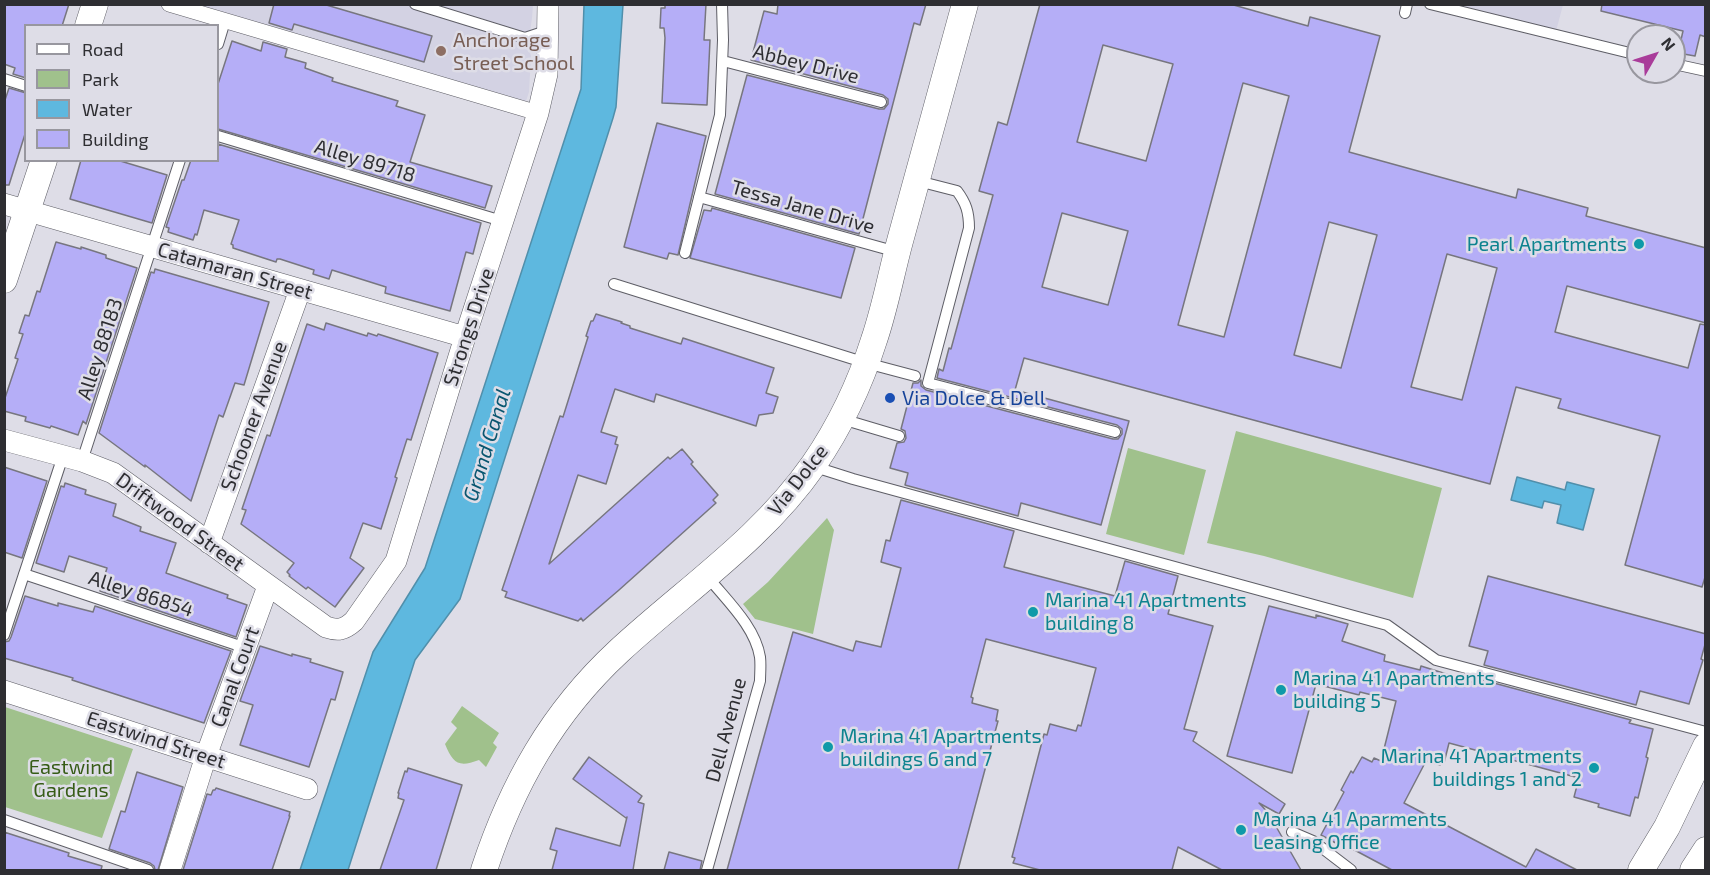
<!DOCTYPE html>
<html>
<head>
<meta charset="utf-8">
<style>
	body { margin:0 }
	#map { position:relative; width:1710px; height:875px; overflow:hidden; background:#dedde7; font-family:"Exo 2",sans-serif }
	canvas { display:block }
	.frame { position:absolute; inset:0; border:6px solid #2e2e32; pointer-events:none }
	.legend { position:absolute; left:24px; top:24px; width:195px; height:138px; box-sizing:border-box; background:#dedde7; border:2px solid #98979f; margin:0; padding:8px 10px; list-style:none; font-size:18px; color:#2e2e32 }
	.legend li { display:flex; align-items:center; gap:12px; height:30px }
	.legend b { width:30px; border:2px solid #98979f }
	.north { position:absolute; left:1626px; top:24px; width:60px; height:60px; box-sizing:border-box; background:#dedde7; border:2px solid #98979f; border-radius:50%; rotate:51deg; font-size:16px; font-weight:700; line-height:24px; text-align:center; color:#2e2e32 }
	.north::after { content:''; display:block; margin:auto; width:21px; height:27px; background:#a93c9a; clip-path:polygon(50% 0,100% 100%,50% 72%,0 100%) }
</style>
</head>
<body>
<div id="map">
<canvas width="1710" height="875"></canvas>
<div class="frame"></div>
<ul class="legend">
<li><b style="height:8px;background:#fff"></b>Road</li>
<li><b style="height:16px;background:#a0c18c"></b>Park</li>
<li><b style="height:16px;background:#5eb8df"></b>Water</li>
<li><b style="height:16px;background:#b5aef7"></b>Building</li>
</ul>
<div class="north">N</div>
</div>
<script>
const context = document.querySelector('canvas').getContext('2d');
context.lineJoin = 'round';
function paint(path, color) { context.fillStyle = color; context.fill(path, 'evenodd'); }
function trace(path, color, width, dash) { context.strokeStyle = color; context.lineWidth = width; context.lineCap = dash ? 'butt' : 'round'; context.setLineDash(dash || []); context.stroke(path); }
function label(font, color, halo, rows, align = 'center') {
  context.font = font + ' "Exo 2",sans-serif'; context.lineWidth = 5; context.setLineDash([]); context.textBaseline = 'middle'; context.strokeStyle = halo; context.fillStyle = color; for (const [text, x, y, turn = 0] of rows) {
    context.save(); context.translate(x, y); context.rotate((+turn || 0) * Math.PI / 180); context.textAlign = isNaN(turn) ? turn : align; if (halo) context.strokeText(text, 0, 0); context.fillText(text, 0, 0); context.restore();
  }
}
const built = new Path2D(`
	M192,5H533L532,18L528,46L531,56L529,92L526,101Z
	M1460,5H1563L1556,31Z`);
const green = new Path2D(`
	M1236,431L1442,488L1413,598L1264,556L1207,543Z
	M1128,448L1206,470L1184,555L1106,534Z
	M827,518L834,530L813,634L755,619L743,604L768,582Z
	M462,706L499,733L493,743L497,747L486,767L479,760C458,768 453,763 445,744L457,728L451,722Z
	M5,707L133,749L102,838L5,807Z`);
const water = new Path2D(`
	M584,5H623L616,107L613,118L460,599L415,660L348,870H300L373,652L425,568L581,89Z
	M1517,477L1565,490L1567,482L1594,489L1583,530L1557,523L1561,505L1544,501L1542,508L1511,500Z`);
const building = new Path2D(`
	M4,4H69L62,26H26V78L13,74L15,68L4,64Z
	M274,4H323L432,36L424,62L294,24L292,30L269,23Z
	M665,4H706L704,40H710L707,105L662,103L665,38L664,28H660L661,8H665Z
	M778,4H926L920,25L914,23L859,234L715,194L747,75L879,109H884L888,104V99L883,95L751,60L764,11L777,14Z
	M1040,4H1230L1308,26L1310,17L1380,36L1349,152L1516,198L1518,189L1588,208L1586,216L1706,248V323L1567,286L1555,332L1688,368L1700,324L1706,325V574L1702,587L1625,565L1660,436L1558,408L1561,399L1516,387L1490,484L1024,358L1015,390L1129,421L1101,525L1021,503L1018,516L905,485L908,473L890,468L897,443L904,442L906,438L905,431L901,429L913,383H918L921,380V386L926,390L1113,439H1118L1122,434V429L1117,425L937,378L939,369L943,371L949,348L951,349L993,195L979,191L998,122L1007,125ZM1103,45L1173,64L1146,161L1077,142ZM1243,83L1289,96L1224,337L1178,325ZM1062,213L1128,231L1108,305L1042,287ZM1329,222L1377,235L1341,368L1294,355ZM1447,254L1497,268L1462,400L1411,387Z
	M1602,4H1706V37L1700,35L1695,56L1678,53L1683,31L1601,11Z
	M232,41L261,51L263,42L287,49L285,57L306,63L305,68L333,78L332,81L398,101L396,106L425,115L410,162L492,186L485,208L218,129V84Z
	M9,88L26,93V131L9,185H4V103Z
	M657,123L706,136L678,255L669,253L667,259L624,247Z
	M218,144L481,223L473,254L466,252L450,311L385,293L386,287L332,270L329,279L313,274L314,270L280,259H277L276,262L233,248V245L231,244L239,220L204,210L197,235L195,234L193,240L168,232L169,228L166,227L182,180H184L191,160H218Z
	M81,160H117L167,175L152,223L70,199Z
	M712,208L855,248L841,298L690,258L704,210L711,211Z
	M56,242L81,249V247L106,255V258L137,268L86,424L83,421L78,435L51,426L50,428L25,421L26,417L4,411V401L18,359L15,358L23,334L19,333L25,315L29,316L37,291L40,292Z
	M155,269L269,302L244,385L235,383L223,417L219,415L191,501L145,465V467L99,433L151,272L154,273Z
	M596,314L622,322L621,323L630,326V328L681,344L683,338L774,368L766,393L778,397L773,413L759,415L756,426L656,394L654,402L615,389L601,432L617,437L615,444L618,445L606,484L578,475L549,564L668,457L670,459L682,449L693,462L691,464L718,495L713,500L716,503L619,590L583,621L581,618L578,621L505,597L507,592L502,590L560,416L563,417L588,337L586,336L591,321H593Z
	M326,323L367,336L368,333L377,336L378,334L438,353L411,440L407,439L395,477L397,478L381,529L363,523L350,558L364,568L335,607L308,587L306,589L289,576L290,575L287,572L294,563L241,524L246,510L242,509L267,435L270,436L307,324L324,330Z
	M4,467L47,481L22,558L4,552Z
	M65,483L86,490L85,494L116,504L113,516L141,527L140,531L176,543L166,573L228,595L227,598L247,605L236,637L100,591L107,568L69,556L64,572L36,563L61,486L64,487Z
	M901,500L1014,531L1004,567L1115,596L1125,561L1178,576L1168,614L1213,626L1184,729L1197,732L1193,741L1285,804L1279,814L1259,803L1275,820L1274,823L1301,870H1222L1178,847L1172,870H1040L1013,863L1015,858L1012,857L1044,734L1047,735L1050,724L1076,731L1078,725L1081,726L1096,668L986,639L971,697L973,698L972,703L998,710L996,721H998L958,870H727L793,632L853,651L856,641L881,647L901,568L881,562L886,540L890,541Z
	M1488,576L1706,634V641L1701,659L1703,660L1689,704L1640,691L1636,705L1484,665L1488,651L1469,646Z
	M25,596L58,606V603L93,612L95,606L231,651L204,723L72,680L73,678L4,658V642L9,641L11,637Z
	M1269,606L1316,618V615L1348,624L1342,641L1385,655L1384,661L1420,670L1421,666L1478,684L1479,679L1631,720L1629,723L1653,729L1646,757L1648,758L1638,798L1635,797L1630,816L1598,807L1599,804L1574,797L1579,778L1449,743L1444,763L1441,762L1440,765L1426,761L1404,803L1526,867L1536,849L1577,870H1392L1347,846L1345,848L1321,835L1344,792L1341,790L1351,771L1353,773L1362,757L1372,762L1374,758L1381,761L1396,701L1360,692L1359,695L1316,684L1292,773L1227,756Z
	M260,646L292,656V654L311,659L310,662L343,672L335,700L331,699L309,767L240,745L253,705L240,701Z
	M589,757L642,796L638,802L644,804L633,870H552L557,851L550,849L556,828L620,846L627,817L626,818L573,779Z
	M408,768L462,785L436,870H380L404,800L398,798L399,793H398L405,771L407,772Z
	M137,772L183,787L158,870H155L154,866L150,863L109,849L121,811L125,812Z
	M216,788L290,812L289,816H290L272,870H183L207,794L211,795L213,790H215Z
	M4,832L69,853L68,856L102,866L101,870H4Z
	M669,852L702,861L700,870H664Z`);
const service = new Path2D(`
	M415,4L525,38L546,31
	M1430,4L1638,55
	M1405,13L1407,4
	M218,44L225,21
	M723,61L881,102
	M1674,64L1706,71
	M4,79L26,86
	M218,136L502,221
	M918,181L957,191C966,203 969,212 969,228L928,383L1115,432
	M699,197L897,252
	M685,253L720,115L723,40L722,4
	M614,284L866,363L915,376
	M842,419L899,436
	M82,461L180,160
	M812,466L853,479L1387,625L1436,660L1706,732
	M24,574L246,648
	M707,576C726,600 755,626 760,657C761,665 760,674 760,681L707,870
	M4,635L63,456
	M4,820L148,870
	M1292,832L1313,841L1351,870`);
const pedestrian = new Path2D(`
	M169,4L538,113`);
const minor = new Path2D(`
	M4,204L465,337
	M4,440L82,461L113,473L326,627C338,631 344,630 354,621L396,561L465,337L538,113L547,74L548,4
	M209,543L300,290
	M4,691L307,789
	M170,870L206,756L268,586`);
const tertiary = new Path2D(`
	M88,26L95,4
	M4,280L44,160
	M484,870C512,785 552,713 619,651C685,590 762,539 814,464C840,426 860,384 874,340C885,308 891,274 900,241C922,162 944,83 965,4
	M1641,870L1667,827L1706,746
	M1693,870L1706,850`);
const markers = [
	[441,51,6,"#8d6e63"],
	[1639,244,6,"#0f9aa8"],
	[890,398,6,"#1a4fb4"],
	[1033,612,6,"#0f9aa8"],
	[1281,690,6,"#0f9aa8"],
	[828,747,6,"#0f9aa8"],
	[1594,768,6,"#0f9aa8"],
	[1241,830,6,"#0f9aa8"]
];
const educationNames = [
	["Anchorage",453,40],
	["Street School",453,63]
];
const streetNames = [
	["Abbey Drive",806,64,14],
	["Alley 89718",365,161,17],
	["Tessa Jane Drive",803,207,16],
	["Catamaran Street",235,271,16],
	["Strongs Drive",469,327,-72],
	["Alley 88183",100,349,-72],
	["Schooner Avenue",254,416,-70],
	["Via Dolce",798,480,-52],
	["Driftwood Street",180,522,36],
	["Alley 86854",141,594,18],
	["Canal Court",235,677,-70],
	["Dell Avenue",726,730,-75],
	["Eastwind Street",156,740,18]
];
const cultureNames = [
	["Pearl Apartments",1627,244,"right"],
	["Marina 41 Apartments",1045,600],
	["building 8",1045,623],
	["Marina 41 Apartments",1293,678],
	["building 5",1293,701],
	["Marina 41 Apartments",840,736],
	["buildings 6 and 7",840,759],
	["Marina 41 Apartments",1582,756,"right"],
	["buildings 1 and 2",1582,779,"right"],
	["Marina 41 Aparments",1253,819],
	["Leasing Office",1253,842]
];
const transitNames = [
	["Via Dolce & Dell",902,398]
];
const parkNames = [
	["Eastwind",71,767],
	["Gardens",71,790]
];
const waterNames = [
	["Grand Canal",487,445,-73]
];
paint(built, '#d3d2e3');
paint(green, '#a0c18c');
paint(water, '#5eb8df');
trace(water, '#508fab', 1.5);
paint(building, '#b5aef7');
trace(building, '#77767f', 1.5);
trace(service, '#5e5e66', 12);
trace(pedestrian, '#5e5e66', 16);
trace(minor, '#5e5e66', 22);
trace(tertiary, '#5e5e66', 27);
trace(service, '#fff', 10);
trace(pedestrian, '#fff', 15);
trace(minor, '#fff', 21);
trace(tertiary, '#fff', 26);
for (const [x, y, r, color] of markers) { const dot = new Path2D(); dot.arc(x, y, r, 0, 2 * Math.PI); context.fillStyle = color; context.fill(dot); trace(dot, '#dedde7', 2); }
label('20px', '#785e54', '#dedde7', educationNames, 'left');
label('20px', '#2e2e32', '#dedde7', streetNames);
label('20px', '#0d838f', '#dedde7', cultureNames, 'left');
label('20px', '#164399', '#dedde7', transitNames, 'left');
label('20px', '#365c16', '#dedde7', parkNames);
label('italic 21px', '#095670', '#dedde7', waterNames);
</script>
</body>
</html>
